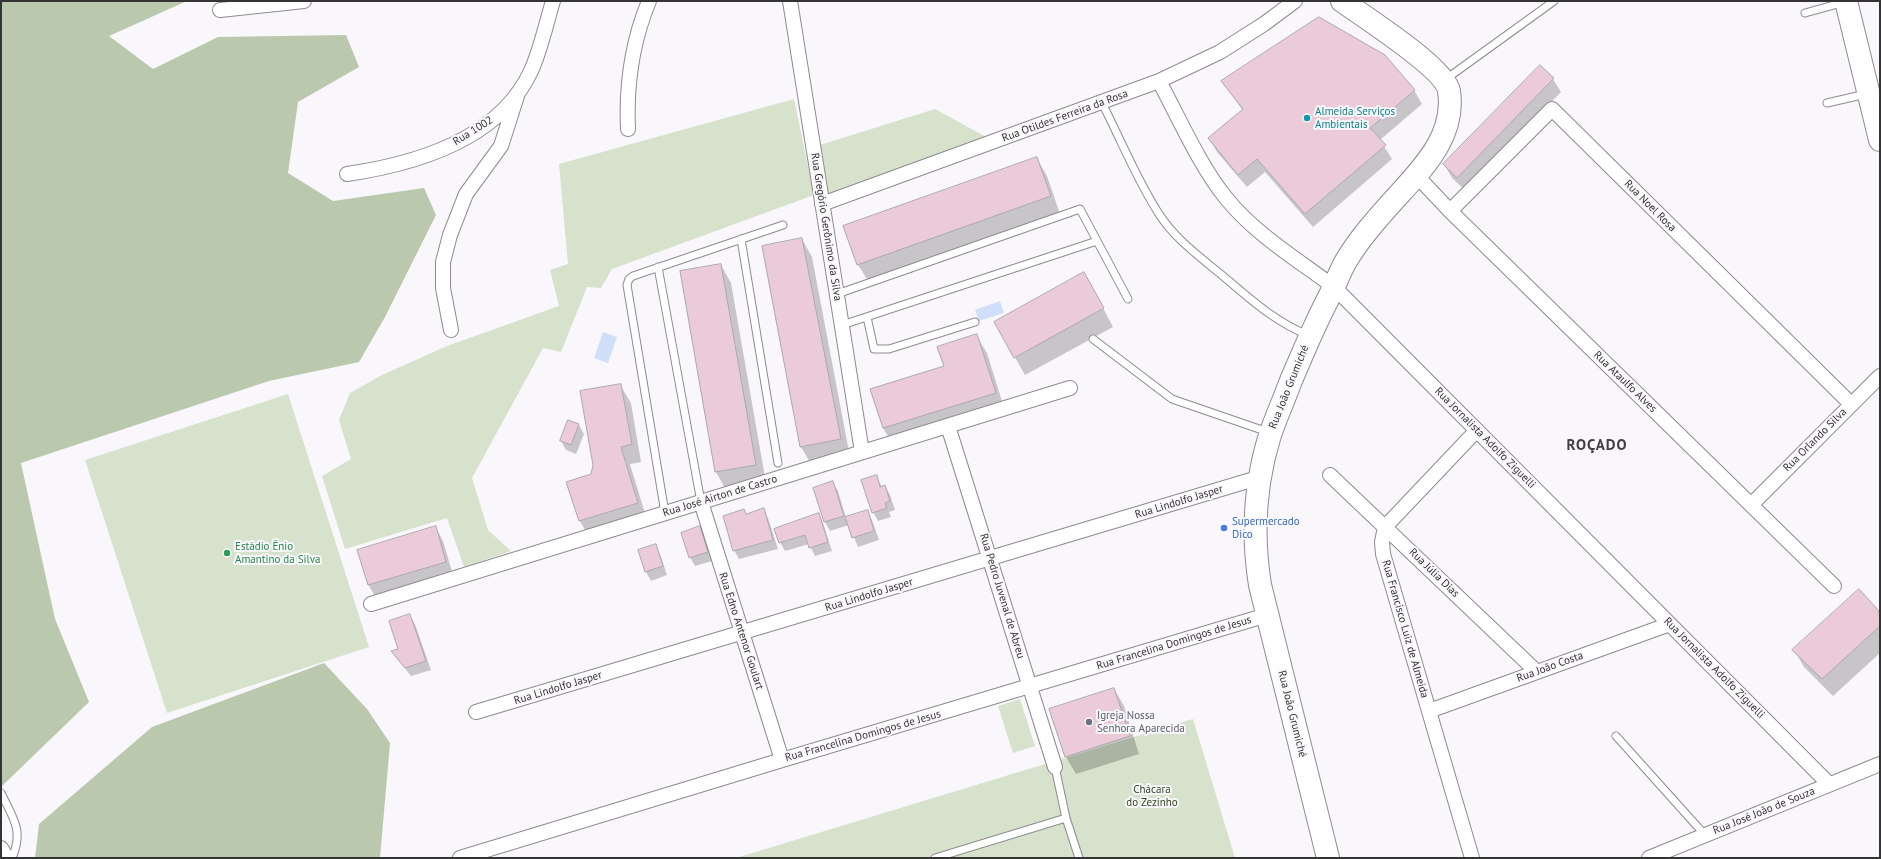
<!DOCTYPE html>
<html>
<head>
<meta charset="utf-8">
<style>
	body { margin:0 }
	#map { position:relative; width:1881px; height:859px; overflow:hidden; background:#f9f7fb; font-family:"PT Sans",sans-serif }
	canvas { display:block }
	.frame { position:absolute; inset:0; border:2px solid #343435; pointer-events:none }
</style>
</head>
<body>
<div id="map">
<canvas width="1881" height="859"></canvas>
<div class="frame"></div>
</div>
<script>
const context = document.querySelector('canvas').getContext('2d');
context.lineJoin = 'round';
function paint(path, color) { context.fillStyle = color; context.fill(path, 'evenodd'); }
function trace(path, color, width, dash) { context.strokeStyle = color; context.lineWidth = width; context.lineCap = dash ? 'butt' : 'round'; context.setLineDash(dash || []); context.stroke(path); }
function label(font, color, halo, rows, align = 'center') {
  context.font = font + ' "PT Sans",sans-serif'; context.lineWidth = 4; context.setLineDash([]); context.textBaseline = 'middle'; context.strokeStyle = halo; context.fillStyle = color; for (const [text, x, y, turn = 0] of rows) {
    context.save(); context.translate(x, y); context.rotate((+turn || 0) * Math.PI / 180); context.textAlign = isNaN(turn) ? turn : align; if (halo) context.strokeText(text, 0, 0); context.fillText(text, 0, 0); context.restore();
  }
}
const green = new Path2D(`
	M794,99L814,195L612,269L601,288L587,287L561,352L543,348L472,478L488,530L511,551L464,567L447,518L345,549L322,476L351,459L339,420L350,393L382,375L447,346L559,306L550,270L568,264L559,164Z
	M935,109L988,138L828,195L820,145Z
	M288,394L369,647L167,713L85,460Z
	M1020,699L1035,746L1013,753L998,706Z
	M1193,719L1235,858H736Z`);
const forest = new Path2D(`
	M1,1H187L109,36L153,69L218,37L346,35L359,67L298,102L288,173L333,201L424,188L436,215L385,317L359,362L269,381L21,463L55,619L89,702L1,787Z
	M324,663L367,709L390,743L380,858H35L39,824L152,727Z`);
const water = new Path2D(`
	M1000,301L1004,313L979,321L975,310Z
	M603,332L617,337L608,363L594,358Z`);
const shadow = new Path2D(`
	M1553,79L1561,92L1465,190L1452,178L1444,164Z
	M1223,82L1414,90L1422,104L1380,140L1392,159L1313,227L1265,172L1247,187L1217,152L1209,138L1243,111Z
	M1037,159L1047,176L1060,214L869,282L858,265L845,226Z
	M802,239L812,257L850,457L811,464L801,447Z
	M721,265L731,283L766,483L726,490L716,472L681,272Z
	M1094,291L1113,327L1025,375L995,322Z
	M976,335L987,353L1005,411L894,446L883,428L872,389L945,367Z
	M620,385L631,403L641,462L630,464L647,520L590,539L580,521L568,482L592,475Z
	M569,421L579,425L584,434L576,454L566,450L561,441Z
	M876,476L882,487L885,486L890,495L895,510L889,512L891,517L878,521L873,512Z
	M833,483L838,491L846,518L867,511L872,520L879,540L858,547L849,525L830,531L825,522L814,488Z
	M763,510L768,518L778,549L739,559L734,550L746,515Z
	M818,514L823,523L832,551L815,556L809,544L785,551L780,542Z
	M436,528L443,541L453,575L376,598L368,584Z
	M699,528L704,536L712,561L695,566L690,557Z
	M655,546L660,554L667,575L651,581L646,572L639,551Z
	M1878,612L1880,615V653L1833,696L1804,667L1794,650Z
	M410,616L415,624L431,670L411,676L392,652L399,649Z
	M1114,689L1124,706L1139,754L1076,774L1066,757Z`);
const building = new Path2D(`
	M1319,17L1385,55L1415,90L1370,128L1386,145L1305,214L1257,159L1238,175L1208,138L1243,109L1221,81Z
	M1540,65L1554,78L1457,178L1443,164Z
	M1037,157L1051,196L857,265L843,226Z
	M802,238L841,439L800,447L762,246Z
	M721,264L756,465L715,472L680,271Z
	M1084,272L1104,308L1014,358L994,322Z
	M977,334L996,393L883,428L870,389L944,366L937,347Z
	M621,384L632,444L621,447L638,503L579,521L566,482L591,474L593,465L580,391Z
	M568,420L579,424L571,445L560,441Z
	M877,475L880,487L885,485L890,501L885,503L887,508L872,513L861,480Z
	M833,481L844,516L824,522L813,488Z
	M764,508L773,540L733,551L723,516L744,509L746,514Z
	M868,510L874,531L852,538L845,517Z
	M819,513L828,542L809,548L805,535L779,543L774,529Z
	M436,526L446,562L368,585L357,550Z
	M700,526L708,552L689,558L681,533Z
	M656,544L663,566L645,572L638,550Z
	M1859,589L1879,611L1880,626L1822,679L1792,650Z
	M410,614L426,661L405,668L391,651L398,649L389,621Z
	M1114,688L1130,736L1065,757L1049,709Z`);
const service = new Path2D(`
	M1805,13L1845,2
	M1446,79L1554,1
	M1102,103C1121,140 1137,180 1159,214C1175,239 1200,257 1223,276C1249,298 1275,322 1308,335
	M1827,103L1866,94
	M741,239L778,463
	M658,267L701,502
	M837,294L1080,209L1128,299
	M867,317L874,349H889L975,322
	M842,325L1097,241
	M1093,339L1172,399L1268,432
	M665,513L627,285L629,279L633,276L783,225
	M1616,736L1705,835
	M1055,767L1066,818L1079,858
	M1,793C13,818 24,830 12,858
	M935,858L1066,818`);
const minor = new Path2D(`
	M790,1L862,452
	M220,10L304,1
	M1159,81C1179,118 1200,166 1226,198C1255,234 1298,260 1334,287L1829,784
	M628,129C626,85 632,42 649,1
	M347,174C416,164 499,140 531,71C541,49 546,24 553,1
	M1417,176L1450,211L1834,586
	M822,204L1159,81L1220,52L1264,24L1295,1
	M1450,211L1552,109L1851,404
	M451,330L443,288V262L450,235L466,194L501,146L517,96
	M948,426L1055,767
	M1330,475L1537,672
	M701,502L782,760
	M1751,505L1880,376
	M371,604L1070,388
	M1429,711L1670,624
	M476,712L1261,477
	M1,848L7,858
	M460,858L782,760L1267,615
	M1472,858L1383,554L1382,542L1385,527L1477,430
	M1649,858L1880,764`);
const primary = new Path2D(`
	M1846,1L1880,140
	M1328,858L1260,585C1252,535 1255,483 1270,435C1276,417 1284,400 1290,383C1302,355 1313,328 1327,301C1334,288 1339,273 1346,261C1359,239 1376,220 1393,201C1421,170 1456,137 1449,91C1445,68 1363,16 1342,1`);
const markers = [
	[1307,118,4,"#0f9aa8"],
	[1224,528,4,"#3f7fe0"],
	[227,553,4,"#2e9e5b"],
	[1089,722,4,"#6b7280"]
];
const cultureNames = [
	["Almeida Serviços",1315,112],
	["Ambientais",1315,125]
];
const streetNames = [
	["Rua Otildes Ferreira da Rosa",1065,116,-20],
	["Rua 1002",473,131,-32],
	["Rua Noel Rosa",1650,206,45],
	["Rua Gregório Gerônimo da Silva",826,227,81],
	["Rua Ataulfo Alves",1625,382,44],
	["Rua João Grumiché",1289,387,-68],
	["Rua Jornalista Adolfo Ziguelli",1485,438,45],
	["Rua Orlando Silva",1815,440,-45],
	["Rua José Airton de Castro",720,496,-17],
	["Rua Lindolfo Jasper",1179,502,-17],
	["Rua Júlia Dias",1434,573,44],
	["Rua Lindolfo Jasper",869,595,-17],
	["Rua Pedro Juvenal de Abreu",1002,596,73],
	["Rua Francisco Luiz de Almeida",1405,629,74],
	["Rua Edno Antenor Goulart",741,631,72],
	["Rua Francelina Domingos de Jesus",1174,643,-17],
	["Rua João Costa",1550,667,-20],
	["Rua Jornalista Adolfo Ziguelli",1714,668,45],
	["Rua Lindolfo Jasper",558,688,-17],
	["Rua João Grumiché",1292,714,76],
	["Rua Francelina Domingos de Jesus",863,736,-16],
	["Rua José João de Souza",1764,811,-22]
];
const shopNames = [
	["Supermercado",1232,522],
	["Dico",1232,535]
];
const leisureNames = [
	["Estádio Ênio",235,547],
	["Amantino da Silva",235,560]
];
const worshipNames = [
	["Igreja Nossa",1097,716],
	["Senhora Aparecida",1097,729]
];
const parkNames = [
	["Chácara",1152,790],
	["do Zezinho",1152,803]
];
const districtNames = [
	["ROÇADO",1597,446]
];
paint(green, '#d6e2cc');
paint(forest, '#bac9ad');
paint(water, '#cfdffa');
paint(shadow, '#0003');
paint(building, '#ebcbd8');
trace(building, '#aca8aa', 1);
trace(service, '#8d8b8e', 9);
trace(minor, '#8d8b8e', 16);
trace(primary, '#8d8b8e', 24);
trace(service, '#fff', 7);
trace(minor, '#fff', 14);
trace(primary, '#fff', 22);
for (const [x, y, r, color] of markers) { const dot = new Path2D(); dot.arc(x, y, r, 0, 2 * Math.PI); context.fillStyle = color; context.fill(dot); trace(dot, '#f9f7fb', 1.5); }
label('11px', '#0d838f', '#f9f7fb', cultureNames, 'left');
label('11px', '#343435', '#f9f7fb', streetNames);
label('11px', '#366cbe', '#f9f7fb', shopNames, 'left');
label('11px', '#27864d', '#f9f7fb', leisureNames, 'left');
label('11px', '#5b616d', '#f9f7fb', worshipNames, 'left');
label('11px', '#34481e', '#f9f7fb', parkNames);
context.letterSpacing = '1px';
label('bold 15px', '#413f42', '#f9f7fb', districtNames);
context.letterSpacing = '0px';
</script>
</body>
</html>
